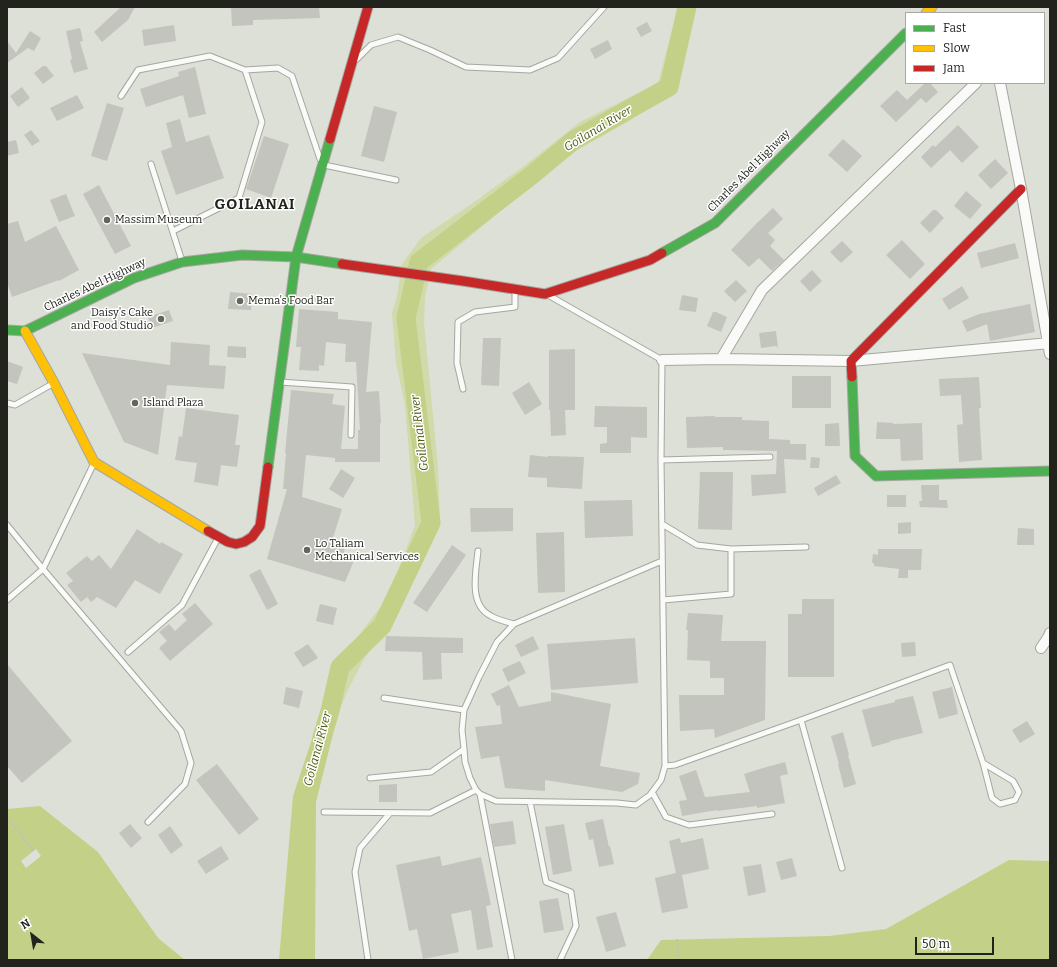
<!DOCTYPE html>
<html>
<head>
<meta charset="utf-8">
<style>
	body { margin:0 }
	#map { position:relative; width:1057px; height:967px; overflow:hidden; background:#dde0d6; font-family:Bitter,serif }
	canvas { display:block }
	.frame { position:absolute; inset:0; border:8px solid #22231d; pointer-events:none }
	.legend { position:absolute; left:905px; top:12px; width:140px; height:72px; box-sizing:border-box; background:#fff; border:1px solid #a7a7a5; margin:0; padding:5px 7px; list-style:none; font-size:12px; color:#22231d }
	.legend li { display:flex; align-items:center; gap:8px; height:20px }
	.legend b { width:20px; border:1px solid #a7a7a5 }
	.north { position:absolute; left:12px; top:915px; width:40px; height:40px; -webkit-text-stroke:3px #fff; paint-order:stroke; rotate:329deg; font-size:11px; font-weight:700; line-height:16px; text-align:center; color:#22231d }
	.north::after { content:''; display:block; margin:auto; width:14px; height:18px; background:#22231d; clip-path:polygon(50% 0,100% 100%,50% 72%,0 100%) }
	.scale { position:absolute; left:915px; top:937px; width:79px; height:18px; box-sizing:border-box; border:2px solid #22231d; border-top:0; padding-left:5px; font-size:12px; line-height:14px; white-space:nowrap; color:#22231d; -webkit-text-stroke:3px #fff; paint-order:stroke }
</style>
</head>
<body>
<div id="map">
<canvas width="1057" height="967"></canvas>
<div class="frame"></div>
<ul class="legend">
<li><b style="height:5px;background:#4caf50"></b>Fast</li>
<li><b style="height:5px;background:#ffc107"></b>Slow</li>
<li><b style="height:5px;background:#c62828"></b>Jam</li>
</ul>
<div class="north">N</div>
<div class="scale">50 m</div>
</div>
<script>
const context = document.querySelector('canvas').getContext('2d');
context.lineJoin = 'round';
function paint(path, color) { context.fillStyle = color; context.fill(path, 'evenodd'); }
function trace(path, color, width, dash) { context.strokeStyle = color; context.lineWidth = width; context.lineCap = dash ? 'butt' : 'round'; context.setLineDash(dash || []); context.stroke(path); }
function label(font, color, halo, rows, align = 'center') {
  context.font = font + ' Bitter,serif'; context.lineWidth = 3; context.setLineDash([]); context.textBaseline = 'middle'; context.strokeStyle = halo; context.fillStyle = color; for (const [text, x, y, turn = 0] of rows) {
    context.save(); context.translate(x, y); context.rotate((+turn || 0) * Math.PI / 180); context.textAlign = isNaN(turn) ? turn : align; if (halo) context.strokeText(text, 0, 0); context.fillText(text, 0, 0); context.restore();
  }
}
const green = new Path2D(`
	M678,7H694L678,89L631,120L576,151L532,185L431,269L425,297L424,322L438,467L440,521L395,613L363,661L347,692L338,714L322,709L323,701L334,668L391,593L398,571L415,525L405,405L396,363L392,313L397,296L402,264L421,238L470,205L524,166L580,122L658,83Z`);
const water = new Path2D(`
	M322,709L338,714L316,802L315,960H279L293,796Z
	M40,806L98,852L158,938L185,960H7V809Z
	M1009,860L1050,861V960H647L661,940L829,936L886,929Z`);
const pier = new Path2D(`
	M36,849L41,856L26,868L21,861Z`);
const river = new Path2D(`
	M322,737L330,711L340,667L382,626L431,523L406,318L419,262L532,175L574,140L669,87L687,7`);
const building = new Path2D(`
	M121,7H135L128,20L102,42L94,32Z
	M231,7H319L320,18L253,20V25L232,26Z
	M647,22L652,31L641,37L636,28Z
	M174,25L176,41L144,46L142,30Z
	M80,28L83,41L80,42L88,69L74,73L70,60L72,59L66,31Z
	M30,31L41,38L34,51L28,48L7,63V41L16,53Z
	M608,40L612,49L595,59L590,49Z
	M43,66H46L54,76L43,84L34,73Z
	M195,67L206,114L189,118L183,95L146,107L140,89L179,76L178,72Z
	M925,83H930L938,92L926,103L921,98L896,122L880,106L897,90L907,100Z
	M22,87L30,98L18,107L10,96Z
	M77,95L84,108L57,121L50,108Z
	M107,103L124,108L107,161L91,156Z
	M374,106L397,112L384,162L361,156Z
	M180,119L186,142L209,135L224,178L176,195L161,151L172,147L166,123Z
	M958,125L979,147L962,163L950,150L931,168L921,157L933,145L935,147Z
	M31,130L40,141L32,146L24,135Z
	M264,136L289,144L271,198L246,189Z
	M843,139L862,156L847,172L828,155Z
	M16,140L19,153L7,156V142Z
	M995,159L1008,173L991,189L978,175Z
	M99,185L131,246L115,254L83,194Z
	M966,191L982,205L970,219L954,206Z
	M66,194L75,216L59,222L50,200Z
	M773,208L783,219L768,233L775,240L770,246L784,260L772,271L759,258L749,267L731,250L757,223Z
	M933,210H936L944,218L930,233L920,223Z
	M18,221L25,242L56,226L79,270L59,281V280L12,297L7,282V224Z
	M902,240L925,264L910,279L886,255Z
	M842,241L853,252L841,263L830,252Z
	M1015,243L1019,258L981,268L977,253Z
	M812,270L822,281L810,292L800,281Z
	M736,280L747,291L735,302L724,291Z
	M962,286L969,298L949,310L942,299Z
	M230,292L252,294L251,310L228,309Z
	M682,295L698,298L696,312L679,310Z
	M1030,304L1035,332L990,341L987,324L967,332L962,321L979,314Z
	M299,309L338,312V319L372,322L366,392L379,391L381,423H380V462H335V458L306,455L302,497L342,509L332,541L346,545L343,555L355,558L345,582L267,559L287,489H283L286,453H285L291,390L334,394L332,404L345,406L341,449H358V430H360L356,362H345L346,344L326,342L324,366L319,365V371L299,370L301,347H296Z
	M169,310L173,321L152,328L148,317Z
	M713,312H716L727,317L721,332L707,326Z
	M776,331L778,348L776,346L761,348L759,333Z
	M483,338H501L499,386L481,385Z
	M171,342L210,345L209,365L226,366L224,389L167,385L158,455L124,442L82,353L170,365Z
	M228,346L246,347V358L227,357Z
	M575,349V410H565L566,435L551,436L550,410H549V350Z
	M7,361L23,367L17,384L7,381Z
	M792,376H831V408H792Z
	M979,377L981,408H979L982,460L959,462L957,425L963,424L961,395L940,396L939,379Z
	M529,382L542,404L525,415L512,393Z
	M595,406L647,407V438L631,437V453H600V444L607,443V427H594Z
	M186,408L239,415L235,445H240L237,467L221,465L218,486L194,482L197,463L175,460L179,436L182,437Z
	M715,416V417H742V420L769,421V439L790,440V444H806V460L784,459L786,493L752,496L751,475L776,474L777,451L723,450V447L687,448L686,417Z
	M877,422L893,423V424L922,423L923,460L901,461L900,439H876Z
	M839,423L840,446H825V424Z
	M530,455L548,457V456L584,457L582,489L547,487V478L528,477Z
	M811,457L820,458L819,468H810Z
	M341,469L355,478L343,498L329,489Z
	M700,472H733L732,530L698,529Z
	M836,475L841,483L818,496L814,488Z
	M921,485H939V500H947L948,508L920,507L919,501H922Z
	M887,495H906V507H887Z
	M632,500L633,536L585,538L584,501Z
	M470,508H513V531L471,532Z
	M911,522V533L898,534V523Z
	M1018,528L1034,529V545H1017Z
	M137,529L160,544L161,542L183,554L160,594L135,580L116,608L97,597L91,602L87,597L81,602L67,585L73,581L66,573L87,556L92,561L99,555L111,569Z
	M564,532L565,592L538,593L536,533Z
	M452,545L466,555L427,612L413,603Z
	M878,549H922L921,570H908V578H898L899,569L874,566V563H872L873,554L878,555Z
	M260,569L278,604L267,610L249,575Z
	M802,599H834V677H788V614H802Z
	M195,603L213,624L170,661L159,648L167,641L159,632L169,624L175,631L187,620L182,614Z
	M320,604L337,608L333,625L316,621Z
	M688,613L723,615L721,641H766L765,720L715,738L714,729L680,731L679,695H724V678H710V661L687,660L688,630H686Z
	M386,636L463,638V653H441L442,679L423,680L422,652L385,651Z
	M533,636L539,649L521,657L515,645Z
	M635,638L638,683L551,690L547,644Z
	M915,642L916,656L902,657L901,643Z
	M308,644L318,658L303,667L294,653Z
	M520,661L526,673L508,682L502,669Z
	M7,664L72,741L22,783L7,766Z
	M509,685L519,707L551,701V692L611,704L600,766L640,773L638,784L622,792L545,780V791L505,788L499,756L481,759L475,727L502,724L500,705L497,706L491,694Z
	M286,687L303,691L299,708L283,704Z
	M952,687L958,714L939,719L932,692Z
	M913,696L923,733L890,741V742L872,747L862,710L895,702V700Z
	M1027,721L1035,734L1020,743L1012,730Z
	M843,732L849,755H848L856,784L844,788L838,764H839L831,736Z
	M785,762L788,774L780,776L785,803L757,808V806L717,811V810L682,816L679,801L687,800L679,776L696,770L705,797H707L750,792L744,774L763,768Z
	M217,764L259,819L239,835L196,780Z
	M397,784V802H379V785Z
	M603,819L609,847L610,846L614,864L599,867L593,839L589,840L585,823Z
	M513,821L516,844L494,847L490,824Z
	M130,824L142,838L131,848L119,833Z
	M564,824L572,871L553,875L545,827Z
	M170,826L183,845L171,854L158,835Z
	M680,838L681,843L703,838L709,869L682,875L688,908L662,913L655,878L676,873L669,841Z
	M221,846L229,859L206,874L197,861Z
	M440,856L442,866L481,857L491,905L486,906L493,947L477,950L471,910L451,914L459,952L423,959L417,929L409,931L396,865Z
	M792,858L797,876L781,880L776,862Z
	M761,864L766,892L748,896L743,867Z
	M558,898L564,930L544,933L539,901Z
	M616,912L626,946L606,952L596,917Z`);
const path = new Path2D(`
	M7,818L34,851
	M677,939L679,960`);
const lane = new Path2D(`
	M357,59L371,45L398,37L430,50L466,67L530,70L558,58L604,7
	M121,96L138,70L210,56L245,70
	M151,164L182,261
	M324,165L396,180
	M173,231L239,198L262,122L245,70L278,68L292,76L320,159
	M548,295L662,360L661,460L665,766L661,780L650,795L636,805L617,803L496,801L480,794L476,790L470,778L465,762L464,749L462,730L464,710L479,677L497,642L514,624L662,561
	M280,382L352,387L351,435
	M463,389L457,363L458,322L475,312L515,307V290
	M7,403L15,405L54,383
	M661,460L770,457
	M94,463L43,569L181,731L191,763L185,784L148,822
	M662,524L697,545L731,549L806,547
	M7,525L43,569L7,600
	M478,551C476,571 468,605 491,616C498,620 506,622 514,624
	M663,600L731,594V549
	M128,652L182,605L218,538
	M384,698L464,710
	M801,720L842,868
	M665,766L675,765L801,720L950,665L983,763L1013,781L1019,792L1015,800L1000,804L992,798L983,763
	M370,778L431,772L464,749
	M652,792L666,817L689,825L772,814
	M480,794L512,960
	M530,802L546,882L571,892L576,926L560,960
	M324,812L430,813L476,790
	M368,960L355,872L360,848L390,813`);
const street = new Path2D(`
	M1000,83L1021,189L1050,354
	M721,359L762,290L976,83
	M662,360L721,359L851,361L1050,343
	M1041,648L1049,636L1050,633`);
const fast = new Path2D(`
	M662,253L715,223L906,33
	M7,330L25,331L134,278L182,262L242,255L296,257L342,264
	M852,377L855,456L876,476L1050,471
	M268,467L296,257L330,139`);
const slow = new Path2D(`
	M926,13L932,7
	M25,331L54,383L94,462L208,531`);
const jam = new Path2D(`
	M330,139L368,7
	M342,264L463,281L545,294
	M545,294L650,260L662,253
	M852,377L851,361L1021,189
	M208,531L228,542L236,544L244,542L252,537L260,526L268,467`);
const markers = [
	[107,220,4,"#63655e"],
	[240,301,4,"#63655e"],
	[161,319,4,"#63655e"],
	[135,403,4,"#63655e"],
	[307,550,4,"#63655e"]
];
const streetNames = [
	["Charles Abel Highway",749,171,-45],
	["Charles Abel Highway",95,285,-25]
];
const poiNames = [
	["Massim Museum",115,220],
	["Mema's Food Bar",248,301],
	["Daisy's Cake",153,313,"right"],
	["and Food Studio",153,326,"right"],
	["Island Plaza",143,403],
	["Lo Taliam",315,544],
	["Mechanical Services",315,557]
];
const waterNames = [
	["Goilanai River",598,129,-31],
	["Goilanai River",420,433,-97],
	["Goilanai River",318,749,-75]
];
const districtNames = [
	["GOILANAI",255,205]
];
paint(green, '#d1daab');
paint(water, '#c3d088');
paint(pier, '#dde0d6');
trace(river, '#c3d088', 19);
paint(building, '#c3c4bd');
trace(lane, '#a5a7a0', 7);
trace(street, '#a5a7a0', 12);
trace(fast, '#a5a7a0', 11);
trace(slow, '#a5a7a0', 11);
trace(jam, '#a5a7a0', 11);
trace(path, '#c0c1be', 2, [2, 2]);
trace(lane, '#fafaf9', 5);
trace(street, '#fafaf9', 10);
trace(fast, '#4caf50', 9);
trace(slow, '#ffc107', 9);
trace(jam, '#c62828', 9);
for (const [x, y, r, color] of markers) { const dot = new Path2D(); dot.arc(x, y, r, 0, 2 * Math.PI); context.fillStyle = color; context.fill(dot); trace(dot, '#fff', 1.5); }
label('11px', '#22231d', '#fff', streetNames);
label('11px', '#22231d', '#fff', poiNames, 'left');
label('italic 12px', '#505a11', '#fff', waterNames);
context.letterSpacing = '1px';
label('bold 15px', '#22231d', '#fff', districtNames);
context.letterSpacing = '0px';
</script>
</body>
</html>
